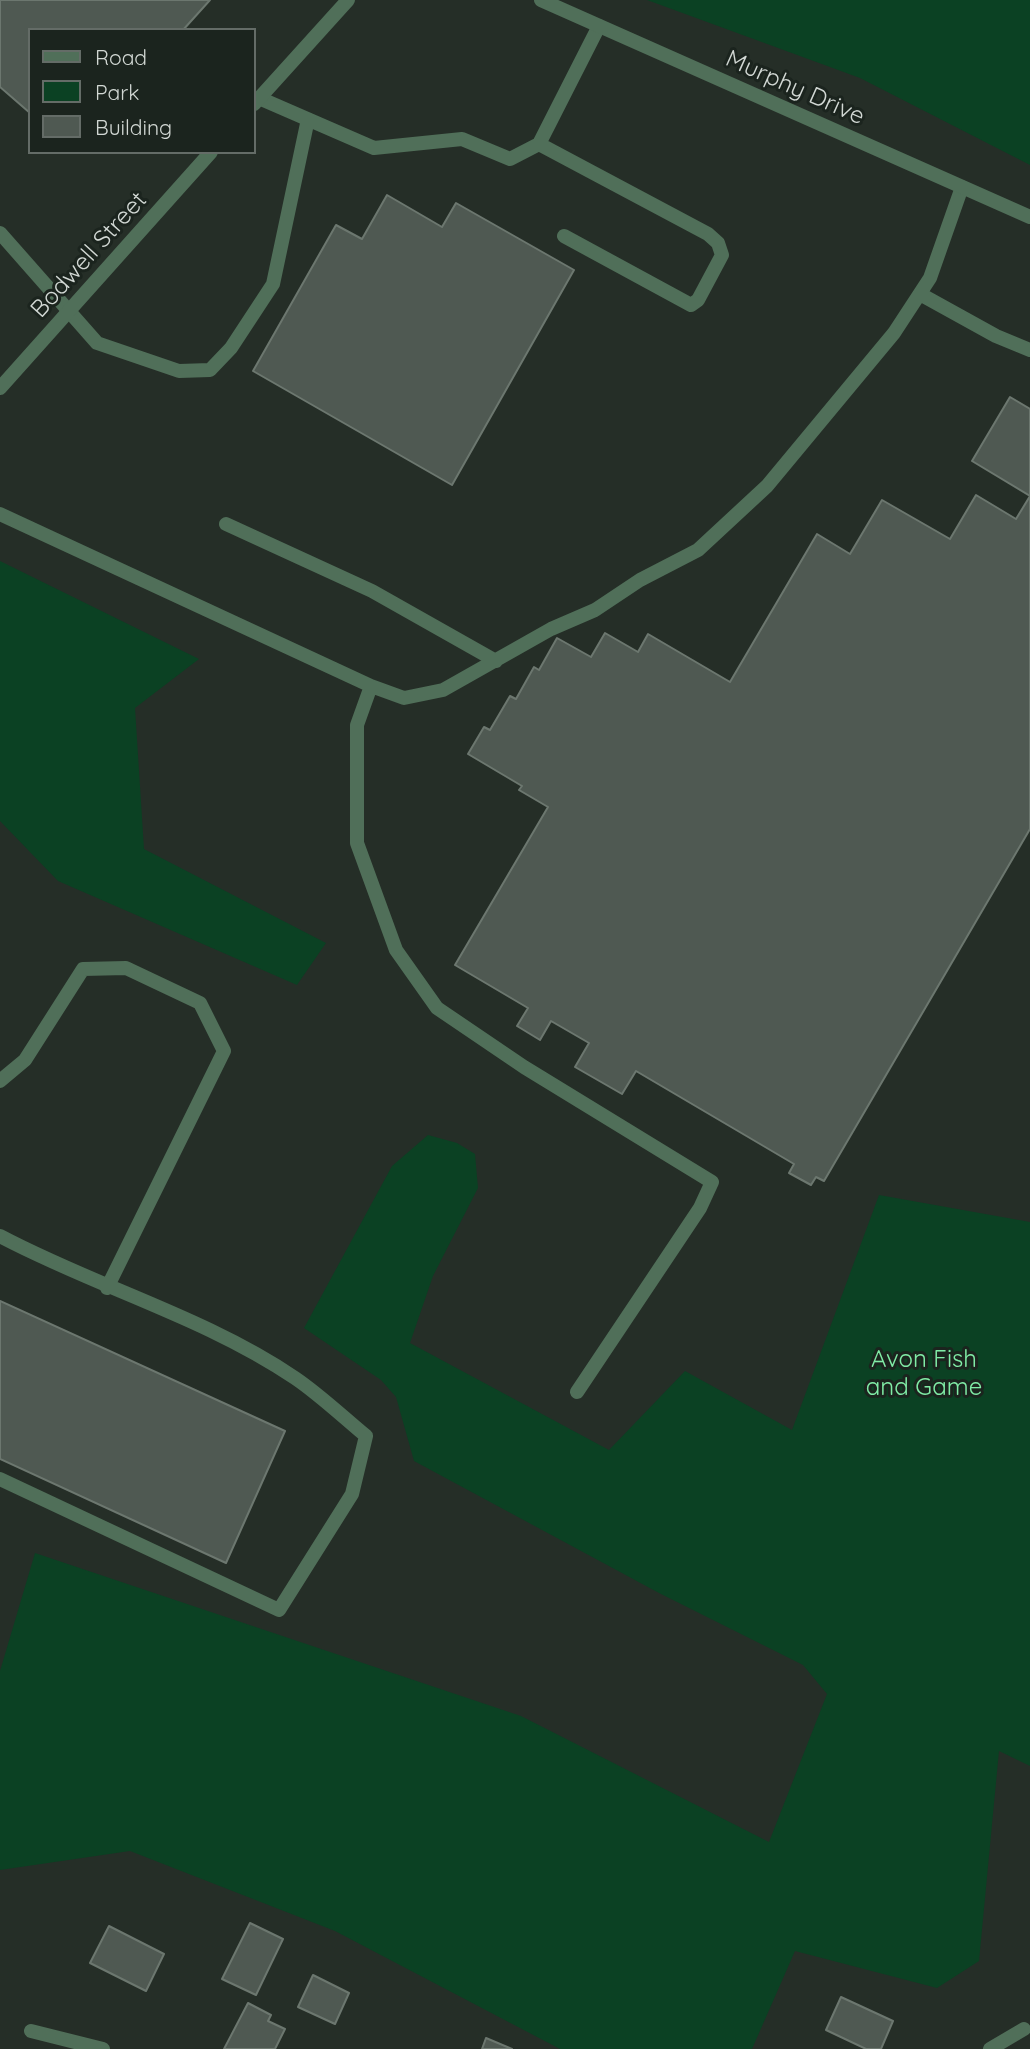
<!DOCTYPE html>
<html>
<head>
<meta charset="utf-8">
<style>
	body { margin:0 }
	#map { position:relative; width:1030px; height:2049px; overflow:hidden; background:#252e27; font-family:Quicksand,sans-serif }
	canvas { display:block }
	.legend { position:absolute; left:28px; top:28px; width:228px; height:126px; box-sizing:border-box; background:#1b241e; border:2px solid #646c67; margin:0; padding:9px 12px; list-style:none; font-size:21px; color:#d2d8d4 }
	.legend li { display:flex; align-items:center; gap:14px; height:35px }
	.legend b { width:35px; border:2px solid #646c67 }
</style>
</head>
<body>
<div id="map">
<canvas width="1030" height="2049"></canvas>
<ul class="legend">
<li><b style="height:9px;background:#506f59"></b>Road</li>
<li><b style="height:19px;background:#0b4123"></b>Park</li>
<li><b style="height:19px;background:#4f5952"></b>Building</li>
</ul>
</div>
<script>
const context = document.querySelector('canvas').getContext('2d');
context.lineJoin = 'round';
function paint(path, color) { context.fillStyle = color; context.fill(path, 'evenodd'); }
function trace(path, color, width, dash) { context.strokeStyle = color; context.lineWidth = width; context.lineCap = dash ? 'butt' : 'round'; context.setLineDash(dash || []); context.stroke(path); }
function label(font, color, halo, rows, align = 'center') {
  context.font = font + ' Quicksand,sans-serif'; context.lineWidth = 6; context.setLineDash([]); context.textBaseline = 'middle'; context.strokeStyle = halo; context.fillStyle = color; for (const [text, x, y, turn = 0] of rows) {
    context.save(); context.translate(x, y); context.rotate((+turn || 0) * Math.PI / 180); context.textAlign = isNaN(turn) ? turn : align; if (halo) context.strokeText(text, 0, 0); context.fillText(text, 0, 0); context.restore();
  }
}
const green = new Path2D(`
	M647,0H1030V165L860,78Z
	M0,561L199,659L135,708L144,849L326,943L297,985L58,881L0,821Z
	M428,1135L457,1143L475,1154L478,1188L433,1276L410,1343L609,1450L685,1371L792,1430L879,1195L1030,1222V1766L999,1751L979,1961L937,1988L795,1951L752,2049H560L335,1931L130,1851L0,1870V1671L35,1553L521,1716L769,1842L827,1694L803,1665L659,1593L414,1461L396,1397L381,1380L304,1328L392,1166Z`);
const building = new Path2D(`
	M0,0H210L183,30H30V113L0,87Z
	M387,195L442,227L456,203L574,270L452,485L253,371L336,225L362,239Z
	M1010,397L1030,409V496L972,461Z
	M976,495L1016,519L1030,496V829L824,1181L816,1177L811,1185L789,1173L794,1164L636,1071L622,1094L575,1067L589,1043L551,1021L540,1040L517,1026L528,1008L455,965L548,807L519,790L522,786L468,754L484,727L490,730L510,696L516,699L534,667L539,670L557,638L591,657L605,633L638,652L648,634L730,682L817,534L850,554L882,500L950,539Z
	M0,1301L285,1431L226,1563L0,1459Z
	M250,1923L283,1939L256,1995L222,1979Z
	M109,1926L164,1954L146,1991L90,1963Z
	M313,1975L349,1993L335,2024L298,2007Z
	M841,1997L893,2021L881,2049H866L826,2030Z
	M248,2003L271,2015L268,2021L285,2029L275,2049H224Z
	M486,2038L512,2049H482Z`);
const service = new Path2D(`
	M259,98L374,148L462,139L510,159L539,144L599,26
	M539,144L708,234L718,243L722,255L698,300L691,305L564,236
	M0,233L97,343L179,371L210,370L231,348L273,284L308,119
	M920,294L996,336L1030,350
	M0,514L371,686L404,698L443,690L551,629L595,610L640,580L698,550L767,486L894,333L930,278L962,187
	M226,524L372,591L496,661
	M371,686L357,725V843L396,950L437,1008L524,1067L712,1182L700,1208L577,1392
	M0,1081L25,1060L83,969L126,968L200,1003L224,1051L107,1288
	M0,1236C96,1287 205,1317 295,1378C320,1395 343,1417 366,1436L352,1494L279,1610L0,1479`);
const minor = new Path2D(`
	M541,0L1030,217
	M31,2031L103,2049
	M990,2049L1024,2029`);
const tertiary = new Path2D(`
	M254,104L348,0
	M0,388L211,152`);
const streetNames = [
	["Murphy Drive",795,88,24],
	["Bodwell Street",89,255,-48]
];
const parkNames = [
	["Avon Fish",924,1360],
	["and Game",924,1388]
];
paint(green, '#0b4123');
paint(building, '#4f5952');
trace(building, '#6c776f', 2);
trace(service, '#506f59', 14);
trace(minor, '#506f59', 14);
trace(tertiary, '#506f59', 14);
label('24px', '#d2d8d4', '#1b241e', streetNames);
label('24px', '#80eca6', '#1b241e', parkNames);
</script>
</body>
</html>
